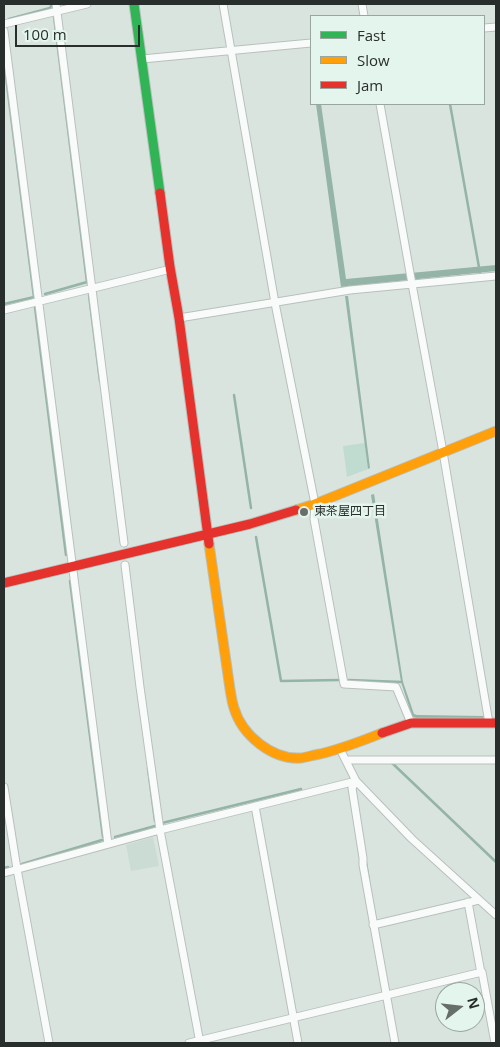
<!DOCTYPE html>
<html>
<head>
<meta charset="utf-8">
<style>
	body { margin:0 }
	#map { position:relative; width:500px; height:1047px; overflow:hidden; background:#dae4df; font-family:"Open Sans",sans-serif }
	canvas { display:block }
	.frame { position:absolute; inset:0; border:5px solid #282e2b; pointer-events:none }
	.legend { position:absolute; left:310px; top:15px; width:175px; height:90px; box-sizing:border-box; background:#e4f5ed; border:1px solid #99a59f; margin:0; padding:6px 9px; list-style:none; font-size:15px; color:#282e2b }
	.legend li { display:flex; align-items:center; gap:10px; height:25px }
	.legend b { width:25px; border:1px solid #99a59f }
	.north { position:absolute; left:435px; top:982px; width:50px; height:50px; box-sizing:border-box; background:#e4f5ed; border:1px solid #99a59f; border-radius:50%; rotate:74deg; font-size:14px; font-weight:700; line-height:20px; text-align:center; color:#282e2b }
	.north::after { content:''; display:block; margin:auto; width:18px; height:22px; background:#666e6a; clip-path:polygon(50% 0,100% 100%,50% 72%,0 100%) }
	.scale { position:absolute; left:15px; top:25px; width:125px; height:22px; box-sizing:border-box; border:2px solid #282e2b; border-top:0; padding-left:6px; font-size:15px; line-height:18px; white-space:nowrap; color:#282e2b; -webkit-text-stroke:4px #e4f5ed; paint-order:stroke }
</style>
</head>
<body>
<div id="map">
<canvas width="500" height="1047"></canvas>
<div class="frame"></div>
<ul class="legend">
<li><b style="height:6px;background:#30b455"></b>Fast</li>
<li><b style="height:6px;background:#ff9f0a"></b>Slow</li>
<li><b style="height:6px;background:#e5322d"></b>Jam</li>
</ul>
<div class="north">N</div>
<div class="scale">100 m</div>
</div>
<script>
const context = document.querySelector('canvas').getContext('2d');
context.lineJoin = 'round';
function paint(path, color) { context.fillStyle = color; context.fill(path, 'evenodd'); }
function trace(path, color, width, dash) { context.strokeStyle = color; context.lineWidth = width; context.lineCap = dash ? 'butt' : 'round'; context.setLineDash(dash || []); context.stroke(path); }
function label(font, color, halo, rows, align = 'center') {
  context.font = font + ' "Open Sans","Noto Sans JP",sans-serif'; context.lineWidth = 5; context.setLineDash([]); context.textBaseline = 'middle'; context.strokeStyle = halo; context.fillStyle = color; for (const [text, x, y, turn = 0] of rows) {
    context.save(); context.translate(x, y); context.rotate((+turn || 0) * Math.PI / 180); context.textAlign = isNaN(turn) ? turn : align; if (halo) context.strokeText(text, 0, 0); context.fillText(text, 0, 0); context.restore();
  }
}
const built = new Path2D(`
	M153,837L159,866L131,871L126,845Z`);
const green = new Path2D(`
	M365,443L368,469L347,477L343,446Z`);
const water = new Path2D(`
	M316,104H321L346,279L496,265V271L341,287Z
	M345,296H348L370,468L368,469Z
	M374,494L403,682L414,714L417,715L484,716L483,718H416L412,716L401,682L371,495Z`);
const stream = new Path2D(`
	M9,19L50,8L52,4
	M4,61L34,297L4,304
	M450,104L480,273
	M45,294L87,282L54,16
	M89,295L100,381
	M35,307L66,555
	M234,395L251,508
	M256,537L281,681L340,680
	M70,581L103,837
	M349,680L402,682
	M391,762L496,862
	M148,768L155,821
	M162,823L301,789
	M115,837L155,826
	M366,863L369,881
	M22,864L102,840
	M4,868L8,867`);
const street = new Path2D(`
	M56,4L124,543
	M223,4L275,303L315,504L314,519L344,684L396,687L411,723
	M362,4L364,16
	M4,24L87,4
	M484,28L496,27
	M4,31L108,844
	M142,59L311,43
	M380,104L412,284L443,452L489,723
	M4,310L171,269
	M179,318L350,290L496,276
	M125,565L140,687L160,830L200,1043
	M340,749L356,781L412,839L496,915
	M346,760H496
	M356,781L352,788L363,858V865L395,1043
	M4,787L17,869L49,1043
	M255,806L298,1043
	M4,873L160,830L356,781
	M468,902L481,973
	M373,925L479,900
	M189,1043L482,972L495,1043`);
const fast = new Path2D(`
	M134,4L160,193`);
const slow = new Path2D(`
	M296,510L315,504L496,431
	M209,544L230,689C231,695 232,702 234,708C242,735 272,760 301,758C307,757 314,755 320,754C341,749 362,741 382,733`);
const jam = new Path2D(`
	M160,193L170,267L179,318L209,544
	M4,583L250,524L296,510
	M382,733L411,723H496`);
const markers = [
	[304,512,5,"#666e6a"]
];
const poiNames = [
	["東茶屋四丁目",314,512]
];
paint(built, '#cadcd3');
paint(green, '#c0dbcf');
paint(water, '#93b4a6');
trace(stream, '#93b4a6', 2.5);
trace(street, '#b8c0bc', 9);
trace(fast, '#b8c0bc', 11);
trace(slow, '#b8c0bc', 11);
trace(jam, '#b8c0bc', 11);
trace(street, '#f9fbfa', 7);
trace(fast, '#30b455', 9);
trace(slow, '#ff9f0a', 9);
trace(jam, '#e5322d', 9);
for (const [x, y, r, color] of markers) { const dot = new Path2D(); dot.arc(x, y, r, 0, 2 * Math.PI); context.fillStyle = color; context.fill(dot); trace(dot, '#e4f5ed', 2); }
label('12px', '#282e2b', '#e4f5ed', poiNames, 'left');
</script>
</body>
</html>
